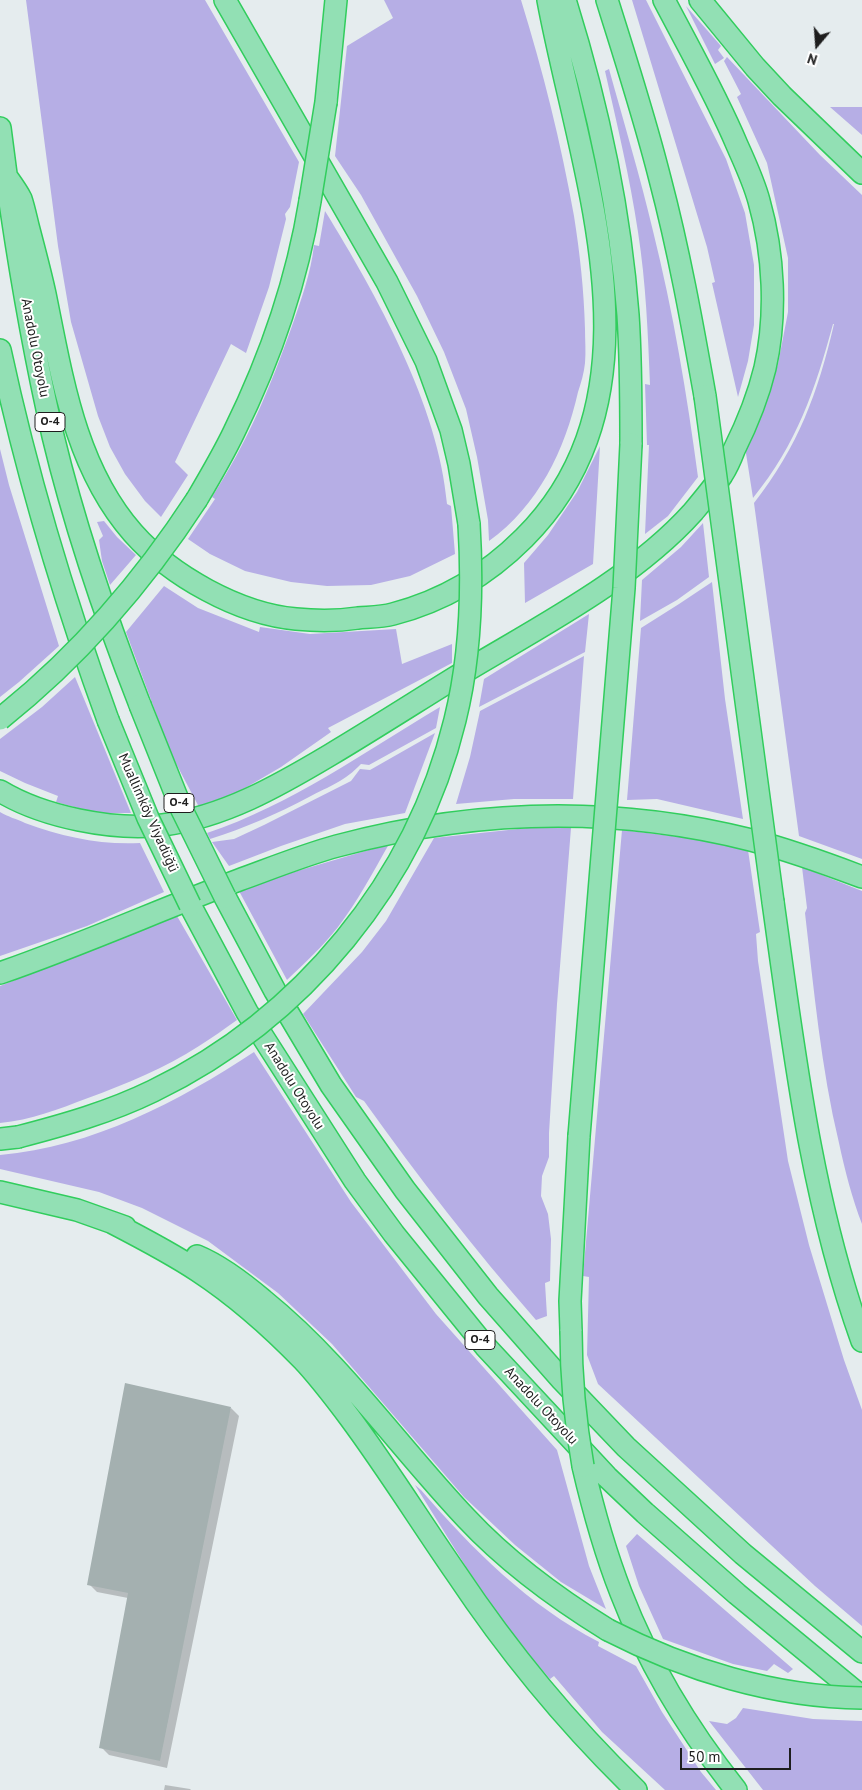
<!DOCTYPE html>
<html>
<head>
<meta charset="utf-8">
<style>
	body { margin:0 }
	#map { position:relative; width:862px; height:1790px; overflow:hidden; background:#e5ecee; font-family:"PT Sans",sans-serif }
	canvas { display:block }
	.north { position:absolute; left:792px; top:20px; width:50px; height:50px; -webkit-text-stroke:4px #fff; paint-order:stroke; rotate:198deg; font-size:14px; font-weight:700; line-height:20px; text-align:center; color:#1e1e1e }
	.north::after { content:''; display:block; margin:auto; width:18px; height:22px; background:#1e1e1e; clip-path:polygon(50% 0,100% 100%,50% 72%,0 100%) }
	.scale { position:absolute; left:680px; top:1748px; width:111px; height:22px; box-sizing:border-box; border:2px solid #1e1e1e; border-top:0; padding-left:6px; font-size:15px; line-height:18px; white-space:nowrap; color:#1e1e1e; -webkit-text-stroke:4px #fff; paint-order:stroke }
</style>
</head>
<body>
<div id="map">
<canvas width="862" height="1790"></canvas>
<div class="north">N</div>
<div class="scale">50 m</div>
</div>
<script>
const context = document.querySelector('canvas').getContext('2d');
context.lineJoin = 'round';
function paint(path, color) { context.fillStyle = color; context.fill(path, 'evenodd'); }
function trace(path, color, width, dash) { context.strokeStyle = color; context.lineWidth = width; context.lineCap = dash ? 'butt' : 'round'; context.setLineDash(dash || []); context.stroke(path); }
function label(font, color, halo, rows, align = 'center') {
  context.font = font + ' "PT Sans",sans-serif'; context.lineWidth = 4; context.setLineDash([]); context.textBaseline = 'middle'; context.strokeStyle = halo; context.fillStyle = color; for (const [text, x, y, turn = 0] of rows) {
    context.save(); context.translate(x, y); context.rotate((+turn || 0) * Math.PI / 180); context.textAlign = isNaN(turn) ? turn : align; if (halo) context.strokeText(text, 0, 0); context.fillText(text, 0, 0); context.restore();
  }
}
const grass = new Path2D(`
	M26,0H205L299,162L290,207L285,214L286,219L269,287L246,353L231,344L175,462L188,475L161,517L145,501L125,474L110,447L98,416L71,322L58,246Z
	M384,0H521C543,71 561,143 574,216C580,254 584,291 585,329C585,340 586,352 585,363C584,373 581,383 578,392C565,450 538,506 489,541L488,520L477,457L466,409L444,352L417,296L361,195L335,156L347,46L393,18Z
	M632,0H646L726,159L745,213L754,265V325L748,361L738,397L712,283L715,282L707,247Z
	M686,6L721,46L718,50L724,58L715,64Z
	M727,57L820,155L862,195V859L799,836L754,503C798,447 818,393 834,324H833C815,390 797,444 753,498L745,447L763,413L778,364L788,312V258L767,163L737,97L741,94L724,61Z
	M609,69C624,123 640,176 653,231C673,311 687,394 698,477L668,516L645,534L649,445H647L645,384L650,385C648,334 646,283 638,232C630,178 617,124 605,71Z
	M830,107H862V135Z
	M325,211C376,294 439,406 447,504L451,506L455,554L410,576L371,585L327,586L291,582L245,571L210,554L188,539L215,499L212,497C248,441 270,388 292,326C301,300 311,273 314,245L319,246Z
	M600,446L593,564L525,603L524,563L548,535L577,492Z
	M0,449L9,485L59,646L19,682L0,697Z
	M104,521L117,537L136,555L110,585L102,561L99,540L103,536L97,522Z
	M703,523L709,577L677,600L640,621L642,580L681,547Z
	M712,582L725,699L743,819L657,799L627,800L641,628L679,604Z
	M164,586L198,608L259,632L260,627L310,634L396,629L402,664L452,644V663L328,728L331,732L281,767L235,794L199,807L171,754L126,632Z
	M589,614L585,652L479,707L484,679Z
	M584,656L573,799H514L456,804L470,757L480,711Z
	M75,677L131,813H96L56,802L58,796L25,783L0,771V739L42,707Z
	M440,707L436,728L369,765L361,764C345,781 330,786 309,797C277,814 245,828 210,839L207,833C291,805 364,752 440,707Z
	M435,733L405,813L345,824L281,846L229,866L212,842L234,839L264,825L351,781L360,769L370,770Z
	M0,812C8,817 17,819 25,823C63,837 100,845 140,843L164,892L87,926L0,956Z
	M527,828H571L557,1004L549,1133V1157L542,1176L541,1196L548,1214L551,1239L550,1281L545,1283L547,1316L536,1320C474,1249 419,1178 364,1101L356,1097L303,1014L362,952L386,921L434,838Z
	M622,830L697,839L748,850L760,932L756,934L758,961L788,1161L809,1245L844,1360L862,1410V1626L815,1586L598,1384L587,1355L589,1277L583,1276Z
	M389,844C373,872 358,901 338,927C323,946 305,963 287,980L239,891L287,874Z
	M802,867L862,891V1224C852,1198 845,1171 839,1143C821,1068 814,990 805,913L807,908Z
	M177,916L237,1020C224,1029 212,1038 199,1046C165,1068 126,1084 88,1098C59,1109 31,1120 0,1123V986Z
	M254,1052L351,1202L436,1314L557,1450L589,1566L606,1609L561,1582L515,1545L464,1497L332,1344L278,1293L208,1241L142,1208L99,1192L0,1169V1155C92,1147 178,1102 254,1052Z
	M415,1485L421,1490C472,1549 529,1606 599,1642L598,1646L636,1666L662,1712L701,1772L716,1790H665L602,1732L554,1676L550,1679L510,1632L468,1570Z
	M637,1534L793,1669L788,1673L774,1664L767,1671L733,1664L663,1639L639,1586L626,1546Z
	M743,1708L813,1719L862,1721V1790H763L709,1721L727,1724L736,1718Z`);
const shadow = new Path2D(`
	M231,1408L239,1416L167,1768L109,1755L101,1747L128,1598L97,1592L89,1584Z
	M165,1785L190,1789L191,1790H164Z`);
const building = new Path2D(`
	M125,1383L231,1407L160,1761L99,1748L128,1593L87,1585Z`);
const highway = new Path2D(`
	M225,0L387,282L426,361L451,430L459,464L469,524
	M565,0C597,102 620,209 628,315C631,358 631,401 631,444
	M607,0C626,60 645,119 660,179C679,251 692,323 705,396
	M700,0L755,67L782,96L862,173
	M326,102L336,0
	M0,128C13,232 30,335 53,436C75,528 106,618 140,705
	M6,176C11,183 17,191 21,199C24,208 26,218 28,226C34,249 40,271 45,294C62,377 75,467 133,533C171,576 239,614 296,619C317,621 338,621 358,618C370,617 382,617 393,614C443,601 488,574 524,538C670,392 580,173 548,0
	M0,350C27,476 64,599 108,720
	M197,499C210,477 223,455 234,432C270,359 297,281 310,201
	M0,791C43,817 113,831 163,825C224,817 278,786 330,755C372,730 414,703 456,677C535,629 631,581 693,512C703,500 714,487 722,475C727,467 731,458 734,450C747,424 758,397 765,368C777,315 774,254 759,201C754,182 745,163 737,145C716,95 689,48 664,0
	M225,897L275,991L331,1085L405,1190L488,1296L562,1380L626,1447L743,1554L862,1652
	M773,902C794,1051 811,1199 862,1341
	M190,905L247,1012L355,1181L394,1234L485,1346L607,1477L645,1513L737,1594L862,1697
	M0,973C81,945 159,910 239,880C272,868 304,855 337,846C475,809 612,805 751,840C789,850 825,863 862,877
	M0,1139L18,1137
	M0,1192L77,1210L125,1227
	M113,1223C142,1238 171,1253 198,1271C236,1296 271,1327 303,1360C320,1378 335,1398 350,1418C387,1468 420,1521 456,1573C508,1651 569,1725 636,1790
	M197,1256C221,1266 243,1283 263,1300C341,1363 398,1446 466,1518C508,1563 556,1598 608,1630
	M571,1331L570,1301L579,1136
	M583,1466C593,1509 605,1552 621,1593C648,1663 690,1732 736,1790`);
const highwayBridge = new Path2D(`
	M310,201L326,102
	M705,396L773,902
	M140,705L182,810L225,897
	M0,719C78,657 143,582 197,499
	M108,720L148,818L190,905
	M579,1136L624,588L631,444
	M18,1137C64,1125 110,1112 153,1091C302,1019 416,881 455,720C471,656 473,590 469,524
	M571,1331C571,1377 575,1421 583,1466
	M608,1630C686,1670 774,1697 862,1698`);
const shields = [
	[50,422,30],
	[179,803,30],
	[480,1340,30]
];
const shieldNames = [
	["O-4",50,422],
	["O-4",179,803],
	["O-4",480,1340]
];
const streetNames = [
	["Anadolu Otoyolu",35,348,79],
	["Muallimköy Viyadüğü",148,813,66],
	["Anadolu Otoyolu",294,1086,58],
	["Anadolu Otoyolu",541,1406,47]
];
paint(grass, '#b6aee5');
paint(shadow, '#0003');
paint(building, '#a4b0b0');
trace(highway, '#31cd5d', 24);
trace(highway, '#92e0b4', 21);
trace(highwayBridge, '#31cd5d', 24, []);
trace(highwayBridge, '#92e0b4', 21);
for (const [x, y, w] of shields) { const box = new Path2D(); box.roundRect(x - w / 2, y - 9.5, w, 19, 4); context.fillStyle = '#fff'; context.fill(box); trace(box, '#1e1e1e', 1); }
label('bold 12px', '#1e1e1e', null, shieldNames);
label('14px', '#1e1e1e', '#fff', streetNames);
</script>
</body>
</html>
